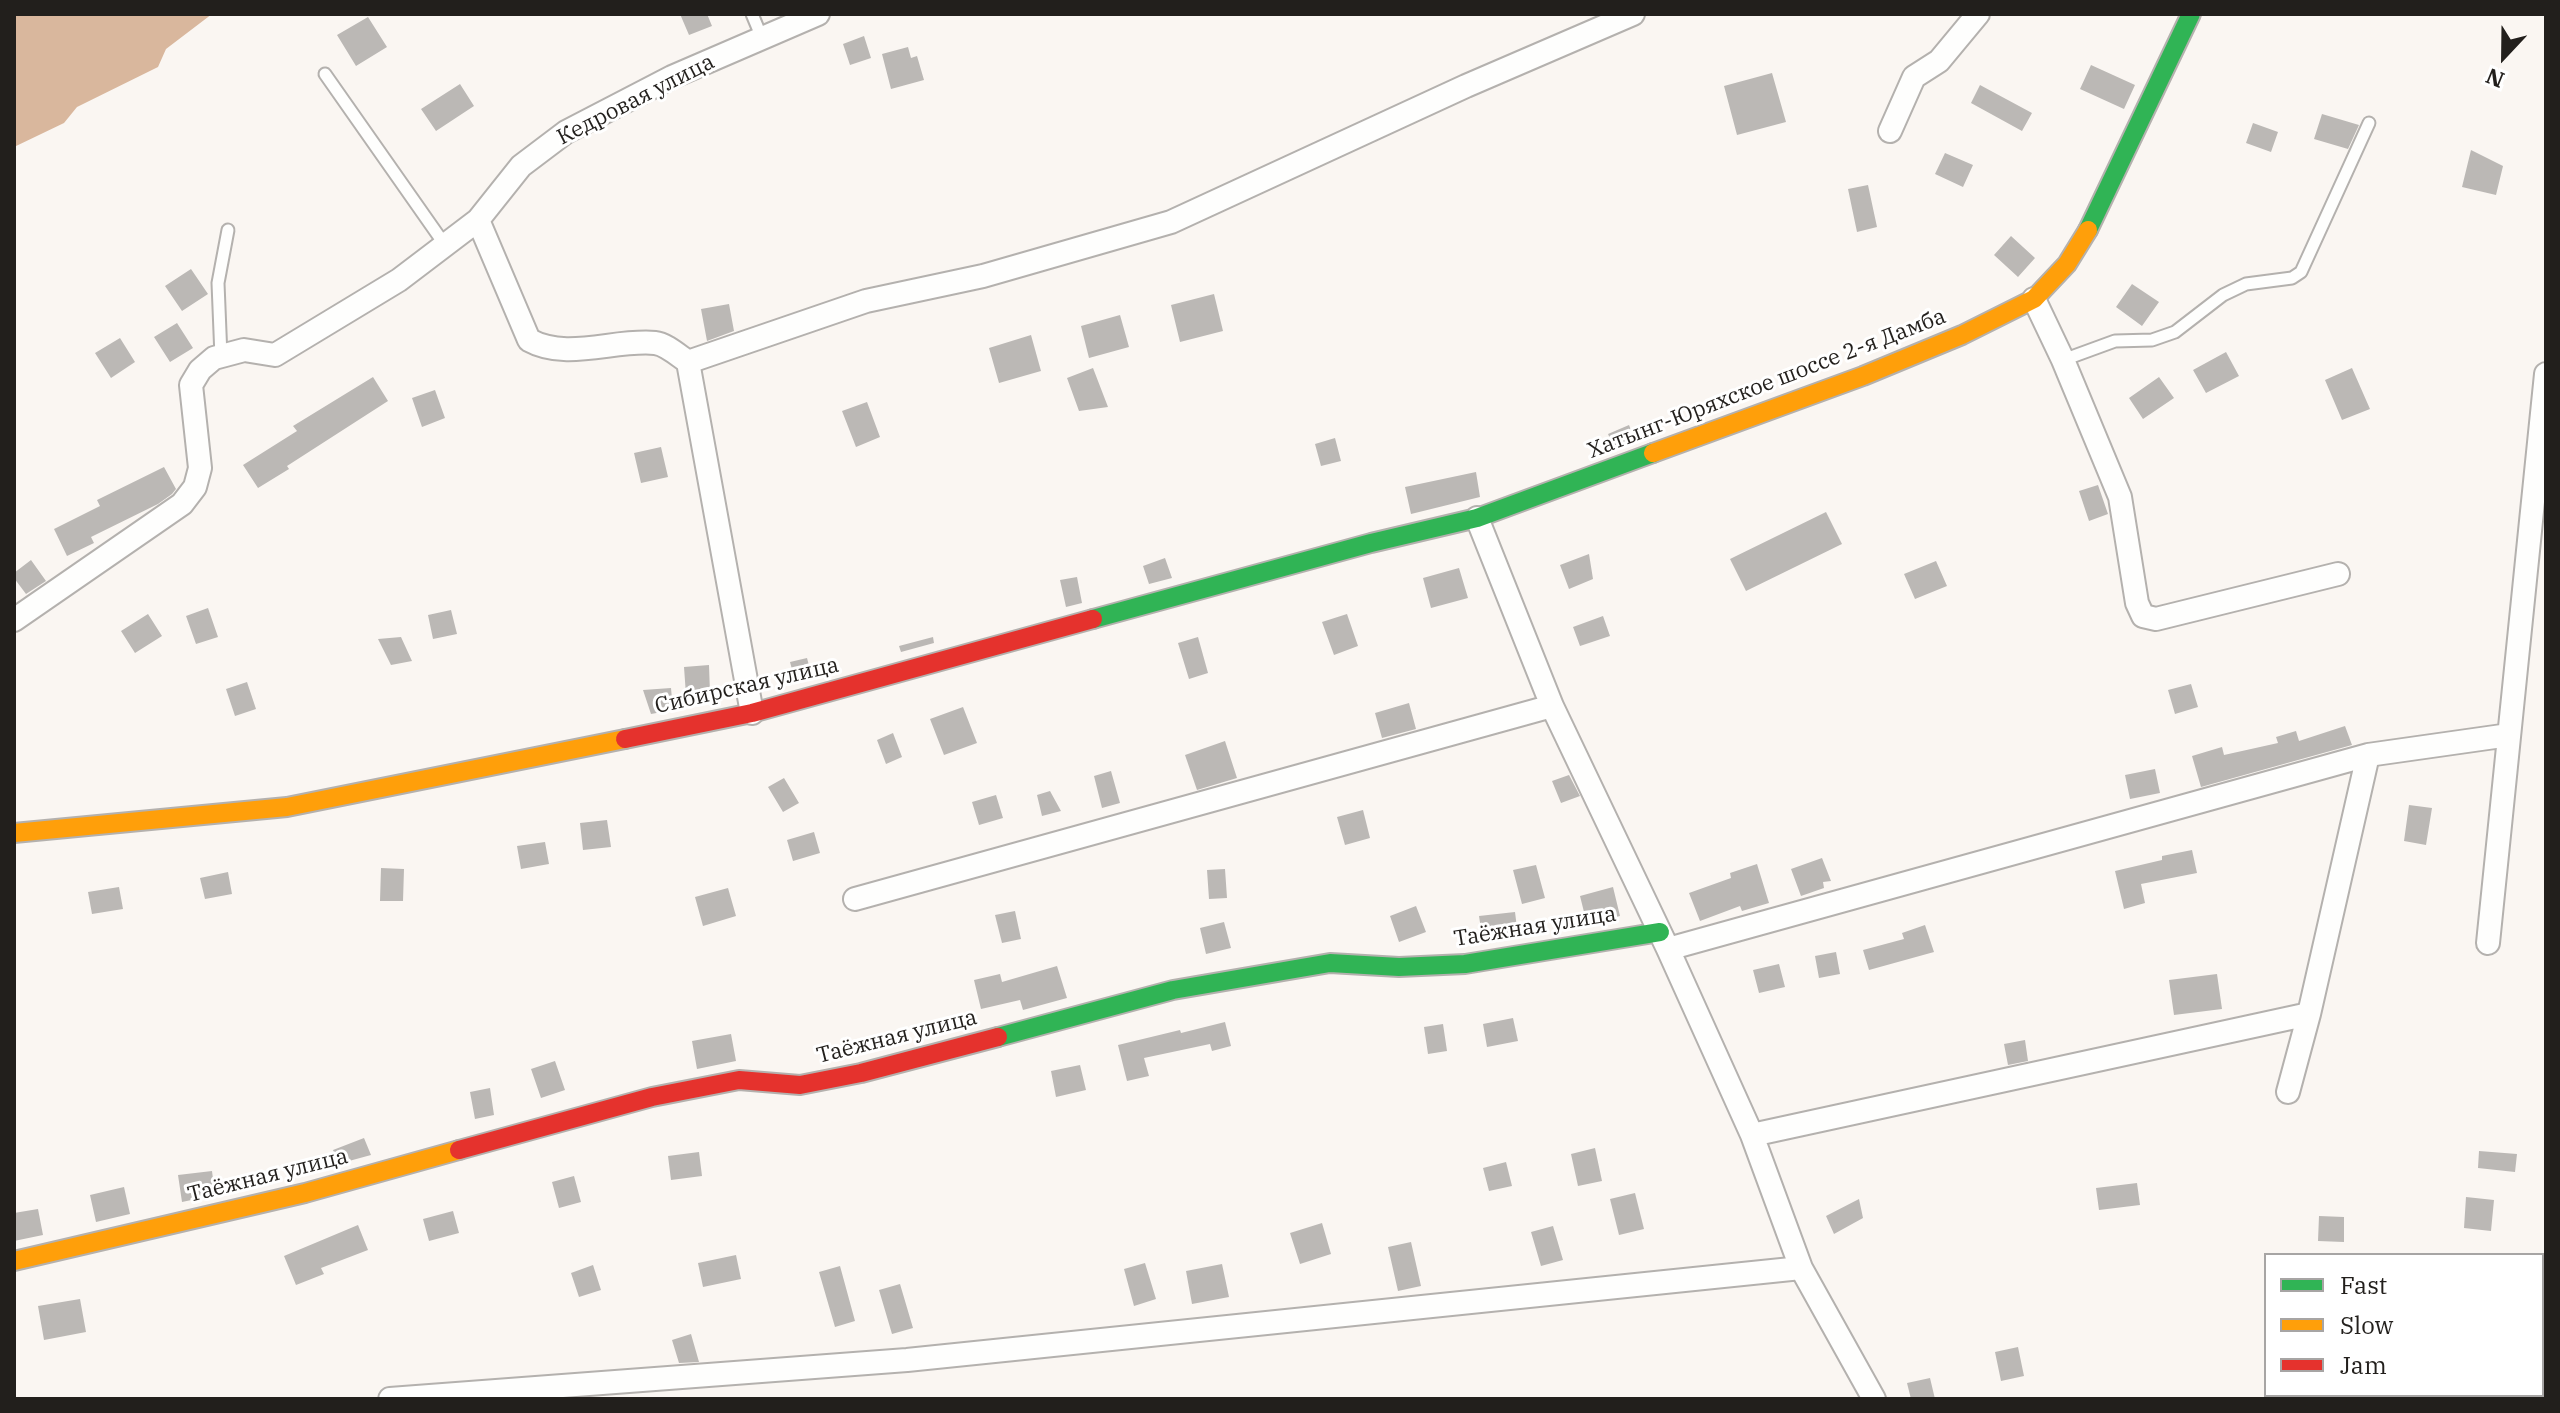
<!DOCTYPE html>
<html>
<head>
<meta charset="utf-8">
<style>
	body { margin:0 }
	#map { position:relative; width:2560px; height:1413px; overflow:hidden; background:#faf6f2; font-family:"IBM Plex Serif",serif }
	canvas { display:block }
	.frame { position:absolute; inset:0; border:16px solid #221f1c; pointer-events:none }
	.legend { position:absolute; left:2264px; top:1253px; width:280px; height:144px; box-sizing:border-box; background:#fff; border:2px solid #a7a5a4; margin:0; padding:10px 14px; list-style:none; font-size:24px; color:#221f1c }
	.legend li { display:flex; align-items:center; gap:16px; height:40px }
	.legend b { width:40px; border:2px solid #a7a5a4 }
	.north { position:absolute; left:2464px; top:16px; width:80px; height:80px; -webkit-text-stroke:6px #fff; paint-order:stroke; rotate:202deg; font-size:22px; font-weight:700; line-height:32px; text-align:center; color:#221f1c }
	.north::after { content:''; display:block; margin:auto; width:28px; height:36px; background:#221f1c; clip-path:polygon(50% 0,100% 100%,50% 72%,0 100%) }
</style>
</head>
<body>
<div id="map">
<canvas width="2560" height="1413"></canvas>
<div class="frame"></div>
<ul class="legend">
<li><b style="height:10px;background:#30b455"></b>Fast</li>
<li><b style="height:10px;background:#ff9f0a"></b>Slow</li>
<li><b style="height:10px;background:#e5322d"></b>Jam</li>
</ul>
<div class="north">N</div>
</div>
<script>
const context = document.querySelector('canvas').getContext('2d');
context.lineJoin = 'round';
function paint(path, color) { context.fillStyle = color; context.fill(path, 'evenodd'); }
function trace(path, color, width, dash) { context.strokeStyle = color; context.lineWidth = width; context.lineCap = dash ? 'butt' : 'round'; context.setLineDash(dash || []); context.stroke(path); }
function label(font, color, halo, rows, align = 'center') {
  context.font = font + ' "IBM Plex Serif",serif'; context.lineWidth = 6; context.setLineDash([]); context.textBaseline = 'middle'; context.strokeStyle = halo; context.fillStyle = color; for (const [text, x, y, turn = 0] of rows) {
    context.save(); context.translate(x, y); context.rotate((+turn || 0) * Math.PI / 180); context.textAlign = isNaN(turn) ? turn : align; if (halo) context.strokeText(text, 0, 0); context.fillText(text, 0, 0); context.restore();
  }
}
const water = new Path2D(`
	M14,14H212L166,49L158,67L77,107L64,123L14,147Z`);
const building = new Path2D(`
	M680,14H707L712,26L689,35Z
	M368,17L387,47L356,66L337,35Z
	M864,36L871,58L850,65L843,44Z
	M908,47L911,58L917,56L924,80L891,89L882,54Z
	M2091,65L2135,85L2124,109L2080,89Z
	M1772,73L1786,122L1737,135L1724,86Z
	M460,84L474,106L436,131L421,109Z
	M1980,85L2032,113L2022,131L1971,103Z
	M2322,114L2359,125L2348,149L2314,139Z
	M2253,123L2278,132L2271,152L2246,143Z
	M2471,150L2503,166L2496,195L2462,187Z
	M1945,153L1973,165L1963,187L1935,174Z
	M1868,185L1877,227L1857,232L1848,189Z
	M2011,236L2035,258L2018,277L1994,255Z
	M191,269L208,294L182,311L165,286Z
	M2132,284L2159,302L2142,326L2116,307Z
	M1214,294L1223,331L1180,342L1171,305Z
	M729,304L734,331L707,341L701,309Z
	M1120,315L1129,347L1089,358L1081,326Z
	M177,323L193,348L170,362L154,337Z
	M1031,335L1041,371L999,383L989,348Z
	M120,338L135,362L111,378L95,353Z
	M2226,352L2239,376L2206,393L2193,370Z
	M1093,368L1108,407L1079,411L1067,378Z
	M2352,368L2370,409L2342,420L2325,380Z
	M373,377L388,401L287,466L289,469L258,488L243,465L297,431L293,426Z
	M2159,377L2174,398L2143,419L2129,398Z
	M435,390L445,418L422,427L412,398Z
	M867,402L880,437L856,447L842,411Z
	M1629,425L1635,440L1614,447L1608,434Z
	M1335,438L1341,461L1321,466L1315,444Z
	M661,447L668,477L641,483L634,453Z
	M164,467L176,489L172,494L158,504L91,537L94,543L67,556L54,529L100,506L97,500Z
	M1476,472L1480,497L1411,514L1405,487Z
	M2098,485L2108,514L2089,521L2079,491Z
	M1826,512L1842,544L1746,591L1730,559Z
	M1589,554L1593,579L1569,589L1560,565Z
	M1165,558L1172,578L1149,584L1143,566Z
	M31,560L46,581L26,594L14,578V573Z
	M1936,561L1947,586L1915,599L1904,574Z
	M1459,568L1468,598L1431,608L1423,578Z
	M1077,577L1082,603L1066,607L1060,580Z
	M208,608L218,637L196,644L186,616Z
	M451,610L457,634L433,639L428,615Z
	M148,614L162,636L135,653L121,631Z
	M1347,614L1358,646L1334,655L1322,622Z
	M1603,616L1610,636L1580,646L1573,627Z
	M401,637L412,661L391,665L378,639Z
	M933,637L934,643L901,652L899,646Z
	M1198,637L1208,673L1189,679L1178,643Z
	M807,658L812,677L795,681L790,662Z
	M709,665L710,693L686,695L684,667Z
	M247,682L256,709L235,716L226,689Z
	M2191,684L2198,707L2175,714L2168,690Z
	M671,688L673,710L651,714L643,690Z
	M1409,703L1416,729L1382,738L1375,713Z
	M963,707L977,743L944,755L930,719Z
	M2345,726L2352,745L2201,787L2192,756L2222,747L2224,755L2278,743L2276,737L2296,731L2299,741Z
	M893,733L902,757L886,764L877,740Z
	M1225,741L1237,778L1197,790L1185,755Z
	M2155,769L2160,793L2130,799L2125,775Z
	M1111,771L1120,803L1102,808L1094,776Z
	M1569,775L1580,796L1561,803L1552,781Z
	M784,778L799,803L783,812L768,787Z
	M1050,791L1061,811L1042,816L1037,795Z
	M996,795L1003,818L979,825L972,802Z
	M2409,805L2432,808L2426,845L2404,841Z
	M1363,810L1370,838L1345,845L1337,817Z
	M607,820L611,847L583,850L580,823Z
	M814,832L820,853L793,861L787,840Z
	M545,842L549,864L521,869L517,846Z
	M2192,850L2197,873L2141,884L2145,903L2124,909L2115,871L2162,860V856Z
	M1822,858L1831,881L1823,882L1824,888L1801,896L1791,869Z
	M1757,864L1769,903L1742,911L1740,906L1700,921L1689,893L1731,878L1730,873Z
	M1536,865L1545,898L1522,904L1513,870Z
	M381,868L404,869L403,901H380Z
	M1225,869L1227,898L1209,899L1207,870Z
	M228,872L232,894L205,899L200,878Z
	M119,887L123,909L92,914L88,892Z
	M1613,887L1620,916L1587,924L1580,896Z
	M728,888L736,916L703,926L695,897Z
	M1416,906L1426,932L1399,942L1390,916Z
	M1015,911L1021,939L1002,943L995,915Z
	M1515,912L1518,936L1483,942L1479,916Z
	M1224,922L1231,948L1206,954L1200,928Z
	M1925,925L1934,952L1869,970L1863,950L1904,939L1902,933Z
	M1836,952L1840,974L1819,978L1815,956Z
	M1779,964L1785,987L1759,993L1753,970Z
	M1057,966L1067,998L1023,1010L1020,1000L981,1009L974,980L1000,974L1002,982Z
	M2217,974L2222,1009L2174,1015L2169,980Z
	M1513,1018L1518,1041L1487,1047L1483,1024Z
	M1225,1022L1231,1046L1212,1051L1210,1044L1144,1058L1149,1076L1127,1081L1118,1045L1180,1030L1181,1033Z
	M1443,1024L1447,1051L1428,1054L1424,1027Z
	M731,1034L736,1061L697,1069L692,1041Z
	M2025,1040L2028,1061L2008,1065L2004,1044Z
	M555,1061L565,1090L541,1098L531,1069Z
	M1080,1065L1086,1090L1056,1097L1051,1071Z
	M490,1088L494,1115L475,1119L470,1092Z
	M364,1138L371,1155L338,1164L333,1150Z
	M1595,1148L1602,1181L1578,1186L1571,1154Z
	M2479,1151L2517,1154L2515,1172L2478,1168Z
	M699,1152L702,1176L671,1180L668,1156Z
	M1506,1162L1512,1186L1489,1191L1483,1168Z
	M212,1171L215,1195L182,1202L178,1175Z
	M574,1176L581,1202L559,1208L552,1182Z
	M2137,1183L2140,1205L2099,1210L2096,1188Z
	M124,1187L130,1214L96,1222L90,1195Z
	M1635,1193L1644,1229L1619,1235L1610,1199Z
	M2466,1197L2494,1200L2491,1231L2464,1228Z
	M1859,1199L1863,1218L1834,1234L1826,1216Z
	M38,1209L43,1235L14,1241V1213Z
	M453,1211L459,1233L429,1241L423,1219Z
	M2319,1216L2344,1217V1242L2318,1241Z
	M1322,1223L1331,1254L1300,1264L1290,1233Z
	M358,1225L368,1250L321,1268L324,1274L296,1285L284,1256Z
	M1553,1226L1563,1260L1541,1266L1531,1232Z
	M1411,1242L1421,1286L1398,1291L1388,1247Z
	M736,1255L741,1279L703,1287L698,1263Z
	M1145,1263L1156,1299L1134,1306L1124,1269Z
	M1222,1264L1229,1297L1192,1304L1186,1271Z
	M593,1265L601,1290L579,1297L571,1273Z
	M840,1266L855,1321L835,1327L819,1272Z
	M900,1284L913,1328L892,1334L879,1290Z
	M80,1299L86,1332L44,1340L38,1306Z
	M691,1334L699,1362L679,1363L672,1340Z
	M2018,1347L2024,1376L2001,1381L1995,1352Z
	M1930,1378L1935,1399H1911L1907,1383Z`);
const lane = new Path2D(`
	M752,14L762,38
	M325,74L445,245
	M221,357L218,283L228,230
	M2063,360L2115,341L2152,340L2175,332L2223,295L2246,284L2292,278L2301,272L2369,123`);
const street = new Path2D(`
	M1890,131L1914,77L1939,61L1978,14
	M478,220L529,340C567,361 614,339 655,343C666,344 679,356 688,362L866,301L983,276L1171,222L1466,86L1633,14
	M2034,299L2063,360L2120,497L2137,603L2143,616L2156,619L2338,574
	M688,362L752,713
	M1477,518L1552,706L1668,949L1752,1135L1801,1268L1874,1399
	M14,620L182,504L195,487L200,468L191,385L200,370L214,358L244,350L275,355L399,280L478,220L521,166L566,132L672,77L818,14
	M855,899L1552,706
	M2488,943L2546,374
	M1668,949L2368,755L2509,735
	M2288,1092L2309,1014L2368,755
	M1752,1135L2309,1014
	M390,1399L907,1360L1801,1268`);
const fast = new Path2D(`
	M2088,230L2191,14
	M1093,619L1371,543L1477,518L1653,453
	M998,1037L1173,990L1330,963L1399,967L1465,964L1660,932`);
const slow = new Path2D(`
	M1653,453L1863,376L1962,335L2034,299L2067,264L2088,230
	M14,833L287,807L625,739
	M14,1261L305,1193L459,1150`);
const jam = new Path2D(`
	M625,739L752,713L1093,619
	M459,1150L652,1097L739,1080L800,1085L861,1073L998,1037`);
const streetNames = [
	["Кедровая улица",636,100,-27],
	["Хатынг-Юряхское шоссе 2-я Дамба",1767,384,-21],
	["Сибирская улица",747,686,-13],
	["Таёжная улица",1535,927,-9],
	["Таёжная улица",897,1037,-14],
	["Таёжная улица",268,1176,-14]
];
paint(water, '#d9b79d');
paint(building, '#bbb8b5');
trace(lane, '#b4b1ae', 15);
trace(street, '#b4b1ae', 26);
trace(fast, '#b4b1ae', 22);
trace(slow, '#b4b1ae', 22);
trace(jam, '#b4b1ae', 22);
trace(lane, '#fefefd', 11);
trace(street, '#fefefd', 22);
trace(fast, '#30b455', 18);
trace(slow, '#ff9f0a', 18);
trace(jam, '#e5322d', 18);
label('22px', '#221f1c', '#fff', streetNames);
</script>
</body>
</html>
